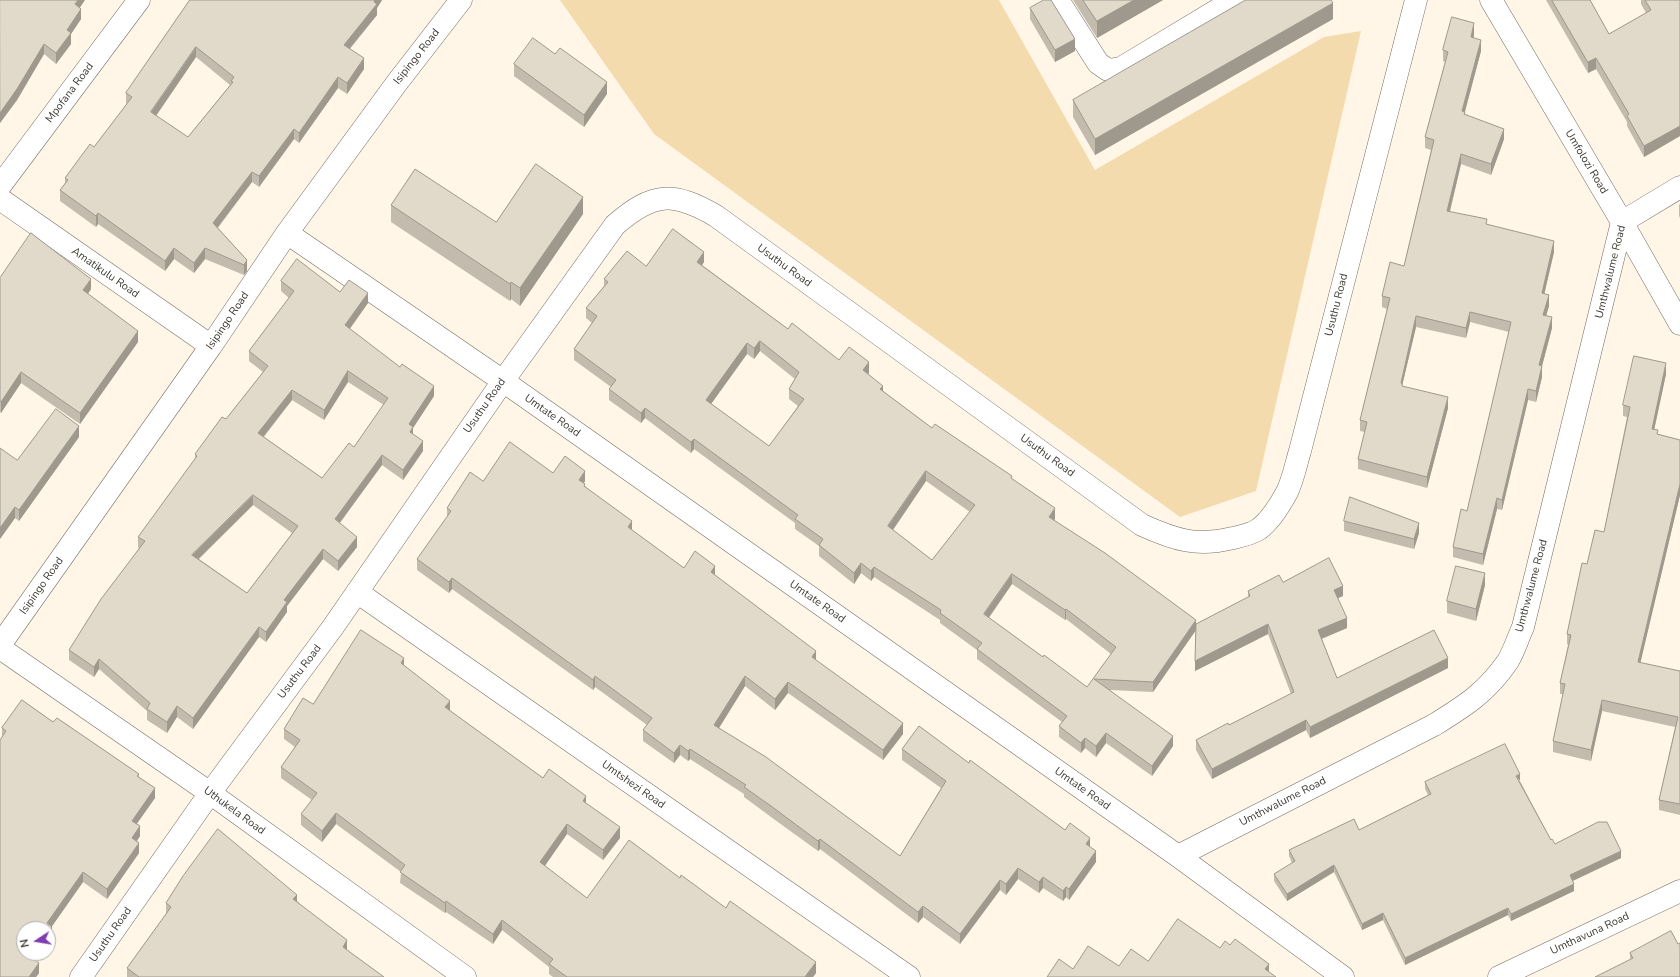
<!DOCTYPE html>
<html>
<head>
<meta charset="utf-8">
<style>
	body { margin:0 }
	#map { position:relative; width:1680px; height:977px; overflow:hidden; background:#fff6e8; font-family:"Nunito Sans",sans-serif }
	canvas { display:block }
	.north { position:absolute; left:16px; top:921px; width:40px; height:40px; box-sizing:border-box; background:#fff; border:1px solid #b1b0ae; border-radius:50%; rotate:258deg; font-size:11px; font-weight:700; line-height:16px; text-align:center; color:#3d3a34 }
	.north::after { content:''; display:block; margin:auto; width:14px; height:18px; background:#7e3cb0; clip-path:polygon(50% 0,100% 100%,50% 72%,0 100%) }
</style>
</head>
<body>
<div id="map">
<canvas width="1680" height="977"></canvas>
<div class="north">N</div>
</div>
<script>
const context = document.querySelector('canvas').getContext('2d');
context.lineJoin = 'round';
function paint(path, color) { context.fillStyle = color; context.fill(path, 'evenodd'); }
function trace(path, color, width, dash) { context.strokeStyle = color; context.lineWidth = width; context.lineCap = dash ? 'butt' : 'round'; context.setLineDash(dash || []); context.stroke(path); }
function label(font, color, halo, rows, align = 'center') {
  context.font = font + ' "Nunito Sans",sans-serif'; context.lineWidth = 3; context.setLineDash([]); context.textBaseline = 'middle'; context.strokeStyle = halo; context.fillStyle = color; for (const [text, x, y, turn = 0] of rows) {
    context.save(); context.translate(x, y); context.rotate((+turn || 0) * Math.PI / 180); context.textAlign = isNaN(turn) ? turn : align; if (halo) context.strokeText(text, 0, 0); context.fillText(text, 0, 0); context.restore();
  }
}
const green = new Path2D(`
	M560,0H999L1095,170L1324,37L1361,31L1256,491L1180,517L654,134Z`);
const minor = new Path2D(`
	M1058,0L1098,63L1108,70L1121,68L1234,0
	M1491,0L1622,222L1680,324
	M0,186L139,0
	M0,199L211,346
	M287,233L503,381L1178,856L1343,977
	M357,592L909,977
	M0,645L211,346L287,233L396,84L461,0
	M0,648L210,793L465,977
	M1178,856L1434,725C1465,706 1487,692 1508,661C1514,651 1518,638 1523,627L1622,222L1680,187
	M81,977L210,793L333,627L503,381L615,225C653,192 673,191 716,216L1142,525C1175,540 1197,547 1233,538C1242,536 1252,534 1259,529C1271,520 1280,505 1287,492C1293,480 1296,464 1300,451L1416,0
	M1499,977L1680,891`);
const wall = new Path2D(`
	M0,0L80,8L81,19L71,34V44L56,64L44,54L17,100L0,123Z
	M190,0H382L377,8V15L350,49L364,69L347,94L338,88L299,143L294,139L259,187L252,182L218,228L247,260V271L244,275L205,259L194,273L174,259L165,271L98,224L96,227L60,201V190L65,183V178L94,147L127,104L126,103V93ZM196,57L230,85L188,137L156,116Z
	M1073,0H1163L1097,38Z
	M1546,0H1590L1609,34L1646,13L1641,4V0H1680V136L1644,157L1627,126V122L1596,69L1588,73Z
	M1030,8L1075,51L1055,62L1030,19Z
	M1333,19L1095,155L1073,117V100Z
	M1474,34V38L1481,51L1465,112V115L1504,139L1491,175L1461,164L1450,212L1487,225L1554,252L1544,294L1549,306L1546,316L1552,328L1542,366V377L1536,402L1528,400L1502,510L1497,509L1483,565L1453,557V547L1467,511L1509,332L1470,322L1466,338L1416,327L1402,386L1448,408L1427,488L1358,469V459L1365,432L1360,431V420L1387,309L1382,307V296L1404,266L1431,150L1425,148V137L1445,62L1443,61V50Z
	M514,64L607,94L584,127L514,76Z
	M1680,204V218L1679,216V205Z
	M391,205L496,222L583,214L520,306L511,299L510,301L391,222Z
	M704,262L702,265L788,329L839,360L869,373L868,374L883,391L932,428L1012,479L1055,519L1054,520L1196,624L1248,598V591L1283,582L1343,596L1338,598L1347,628L1322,639L1337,678L1448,668L1310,738L1306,730L1212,779L1196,750V740L1229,725L1291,694L1268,634L1195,671L1196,630L1153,692L1110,690L1173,746L1152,776L1106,743L1096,757L1085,748L1081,753L1059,737V726L1062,722L977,659V650L940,623V620L874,577L871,581L861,573L854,584L819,556V546L795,529V523L694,449L691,453L645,418L641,423L609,400V389L611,387L574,360V349L592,323L586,318V308L604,286V279L646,266ZM760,351L795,379L789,389V399L798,406L769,446L711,404L747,354L754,359ZM926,481L970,512L932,560L893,530ZM1012,584L1065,620L1066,619L1111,654L1087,687L1043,657L989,618Z
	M0,278L91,289L88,294L138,342L80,424L21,383L1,413L0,412Z
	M281,281L340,292L368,303L350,329L434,396L413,428V434L423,451L403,480L382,465L340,523L357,547L338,571L323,559L287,606V612L266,642L259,637L193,729L177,717L167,733L147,720V711L99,669L94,677L69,660V650L139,548L138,547V537L195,460V454L226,419L263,372L249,361V351L289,298L281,291ZM348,382L384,405L354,447L322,478L264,437L292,400L324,420ZM253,505L292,533L247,593L199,559Z
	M1666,374L1654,430L1658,434L1680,440V495L1640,663L1680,671V815L1659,810V800L1675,727L1602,711L1591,761L1553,752V741L1563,694H1560V683L1568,645L1567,644V634L1587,564L1604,532L1627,417L1623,416V405Z
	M79,437L19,521L15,518L0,539L17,460Z
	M553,473L585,481L584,483L585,486L632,530L684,568L715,575L903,734L883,760L788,693L775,710L745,686L719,728L900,856L941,788L902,760V749L969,763L1090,847L1096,862L1069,900L1066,897L1063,901L1043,888L1039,893L1018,879L1006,895L1000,890L960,944L923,917L918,923L820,849L818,851L771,817L744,797V794L690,759L688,761L680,755L674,763L643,741V730L647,725L595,687L593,690L452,589L449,593L417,570V559L447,518V508L483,481Z
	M1344,521L1419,533L1414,549L1344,531Z
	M1485,585L1476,621L1447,613V601Z
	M404,666L450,711L543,778L586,803L620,838L603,860L567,834L544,866L587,898L680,878L816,973L813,977H553L549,974V967L502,930L493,944L446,912L445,913L400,883L401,872L336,824L322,842L301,825V814L312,800L281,778V767L295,747L284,739V729L313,704Z
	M22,700L53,722L57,718L139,774V777L155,788V798L137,824L140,826V836L137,841L139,843V853L107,899L83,882L52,926V936L48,942V929H24V953H40L35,960L39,963V973L36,977H0V740L2,737V728Z
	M1520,781L1551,840L1555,844L1621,858L1573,881L1574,891L1511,921L1508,915L1405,965L1383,920L1362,930L1334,872L1287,901L1274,881V874L1292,863L1289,856V850L1359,830L1428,795L1425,789V782Z
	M297,901L347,950L384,977H127V968L166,914V903Z
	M1678,944L1630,959V953Z`);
const shadedWall = new Path2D(`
	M78,0H85L75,15V4Z
	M375,0H382L377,8V15L344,55V45Z
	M1134,0H1163L1097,38V21Z
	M1333,3V19L1095,155V139Z
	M81,9V19L71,34V44L56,64V53L67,30Z
	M1474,23V34L1471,48V37Z
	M1075,39V51L1055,62V50Z
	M1481,40V51L1462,122V111Z
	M44,44V54L17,100L0,123V113Z
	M196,47V57L151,123V112Z
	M364,58V69L347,94V83Z
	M1596,58V69L1588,73V62Z
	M338,77V88L299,143V133Z
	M607,82V94L584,127V115Z
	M1680,126V136L1644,157V146Z
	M294,129V139L259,187V176Z
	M1504,129V139L1491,175V164Z
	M1461,154V164L1447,222V211Z
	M252,172V182L213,233V223Z
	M583,197V214L520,306V288Z
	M98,213V224L96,227V216Z
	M1554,241V252L1542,304V293Z
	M174,248V259L165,271V261Z
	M205,248V259L194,273V263Z
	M704,252V262L697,272V262Z
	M247,260V271L244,275V265Z
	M91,279V289L83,301V290Z
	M511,282V299L510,301V284Z
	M368,293V303L345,335V325Z
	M1549,295V306L1543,326V315Z
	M1470,312V322L1466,338V328Z
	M1416,316V327L1402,386L1401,383Z
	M1552,317V328L1542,366V377L1536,402V391L1539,365Z
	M138,331V342L80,424V413Z
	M760,341V351L754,359V348Z
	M747,343V354L706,411V400Z
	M869,362V373L863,380V370Z
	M1666,363V374L1652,440V429Z
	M348,371V382L324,420V410Z
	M21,372V383L1,413V402Z
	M434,386V396L413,428V438L410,442L409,424Z
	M883,386V396L880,389Z
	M1528,389V400L1502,510V500Z
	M292,390V400L258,443V433Z
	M1448,397V408L1427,488V477Z
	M645,408V418L641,423V413Z
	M79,426V437L19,521V510Z
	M694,439V449L691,453V442Z
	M423,441V451L403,480V470Z
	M382,455V465L335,529V519Z
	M585,471V481L579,490V480Z
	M926,471V481L888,537V526Z
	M1680,484V495L1638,673V662Z
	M253,495V505L192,565V555Z
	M1497,498V509L1483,565V554Z
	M15,507V518L0,539V528Z
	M1055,508V519L1049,527V517Z
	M632,521V532L628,527Z
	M1419,523V533L1414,549V539Z
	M357,537V547L338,571V561Z
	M323,549V559L287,606V612L266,642V632L284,600Z
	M861,563V573L854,584V573Z
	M715,566V576L711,572Z
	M874,567V577L871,581V571Z
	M1485,573V585L1476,621V609Z
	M1012,574V584L984,624V614Z
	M452,578V589L449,593V582Z
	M1343,586V596L1334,600V590Z
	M1066,609V619L1065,620V610Z
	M1347,618V628L1318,640V630Z
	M1196,620V630L1153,692V682Z
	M1268,624V634L1195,671V661Z
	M259,627V637L193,729V718Z
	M816,651V662L812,657Z
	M404,658V669L401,663Z
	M1448,658V668L1310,738V727Z
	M99,659V669L94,677V667Z
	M595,676V687L593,690V680Z
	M745,676V686L714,736V725Z
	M788,682V693L775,710V699Z
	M1602,700V711L1591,761V750Z
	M450,701V711L445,707Z
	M177,706V717L167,733V722Z
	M1306,720V730L1212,779V769Z
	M903,723V734L883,760V750Z
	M1106,733V743L1096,757V746Z
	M1173,736V746L1152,776V766Z
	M1085,738V748L1081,753V743Z
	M680,745V755L674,763V753Z
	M690,749V759L688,761V751Z
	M1520,774V781L1516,776Z
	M155,788V798L132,830V821Z
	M586,796V807L583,801Z
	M336,813V824L322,842V831Z
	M567,824V834L540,873V862Z
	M140,826V836L132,848V838Z
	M620,827V838L603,860V850Z
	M1090,838V848L1086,844Z
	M820,839V849L818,851V841Z
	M139,843V853L107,899V889Z
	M1096,851V862L1069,900V889Z
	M1621,851V858L1570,882V875Z
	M1334,865V872L1287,901V894Z
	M1018,868V879L1006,895V884Z
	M83,872V882L48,932L47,923Z
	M1043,877V888L1039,893V882Z
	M1000,880V890L960,944V934Z
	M1574,884V891L1511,921V914Z
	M1066,887V897L1063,901V891Z
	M297,895V905L293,899Z
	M446,901V912L445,913V903Z
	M923,906V917L918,923V912Z
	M1508,908V915L1405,965V958Z
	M1383,913V920L1362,930V924Z
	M502,920V930L493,944V934Z
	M52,927V936L48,942V933Z
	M347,940V951L343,947Z
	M33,953H40L30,966V956Z
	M816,962V973L813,977H805Z
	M39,963V973L36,977H29Z
	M1269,964V974L1265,969Z`);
const building = new Path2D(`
	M0,0H78L75,4L81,9L67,30L71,33L56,53L44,44L17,89L0,113Z
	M190,0H375L374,2L377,4L344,45L364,58L347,83L338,77L299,133L294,129L259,176L252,172L213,223L247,260L244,265L205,248L194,263L174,248L165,261L98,213L96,216L60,190L68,180L65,178L90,144L94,147L132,97L126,93ZM196,47L234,77L231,81L233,82L188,137L151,112Z
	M1044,0H1051L1075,39L1055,50L1030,8Z
	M1083,0H1134L1097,21Z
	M1246,0H1331L1333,3L1095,139L1073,100Z
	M1552,0H1590L1609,34L1651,10L1645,0H1680V126L1644,146L1627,116L1629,114L1596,58L1588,62Z
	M1452,17L1474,23L1471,37L1481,40L1462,111L1465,112L1464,114L1504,129L1491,164L1461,154L1447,211L1487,219L1486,224L1554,241L1542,293L1549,295L1543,315L1552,317L1539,365L1542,366L1536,391L1528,389L1502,500L1497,498L1483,554L1453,547L1461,509L1467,511L1511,322L1470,312L1466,328L1416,316L1401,383H1402V386L1448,397L1427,477L1358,459L1367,422L1360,420L1390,298L1382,296L1390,262L1404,266L1434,140L1425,137L1448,52L1443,50Z
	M533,38L555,54L560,48L607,82L584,115L514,64Z
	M536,164L583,197L520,288L511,282L510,284L391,205L415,169L496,222Z
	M673,229L704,252L697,262L788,329L792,323L839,360L849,347L869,362L863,370L883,386L880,389L932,428L935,424L1012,476L1011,478L1055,508L1049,517L1105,553L1196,620L1153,682L1094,679L1173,736L1152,766L1106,733L1096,746L1085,738L1081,743L1059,726L1067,716L977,649L982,643L940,613L941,610L874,567L871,571L861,563L854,573L819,545L823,539L795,519L798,515L694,439L691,442L645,408L641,413L609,389L616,380L574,349L597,316L586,308L608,282L604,279L627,251L646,266ZM760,341L799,372L789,389L804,399L769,446L706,400L747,343L754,348ZM926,471L975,505L932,560L888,526ZM1012,574L1065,610L1066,609L1116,647L1087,687L1044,655L1043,657L984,614Z
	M31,233L91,279L83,290L138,331L80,413L21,372L1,402L0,401V278Z
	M297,259L340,292L349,280L368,293L345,325L400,367L402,364L434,386L409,424L413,427L410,432L423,441L403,470L382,455L335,519L357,537L338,561L323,549L284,600L287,602L266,632L259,627L193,718L177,706L167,722L147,709L150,703L99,659L94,667L69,650L101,599L145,541L138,537L197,456L195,454L222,417L226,419L268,366L249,351L294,291L281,281ZM348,371L388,398L354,447L349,443L322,478L258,433L292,390L324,410ZM253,495L298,526L247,593L192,555Z
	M1634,356L1666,363L1652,429L1658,430L1657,434L1680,440V484L1638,662L1680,671V804L1659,800L1678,717L1602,700L1591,750L1553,741L1565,684L1560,683L1571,635L1567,634L1582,563L1587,564L1595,530L1604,532L1630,407L1623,405Z
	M56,409L79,426L19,510L15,507L0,528V448L17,460Z
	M510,442L553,473L565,456L585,471L579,480L585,484L584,486L632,521L628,527L684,568L695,551L715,566L711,572L816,651L812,657L903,723L883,750L788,682L775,699L745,676L714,725L766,757L900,856L946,781L902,749L919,726L969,763L970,760L1065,830L1070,823L1090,838L1086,844L1096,851L1069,889L1066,887L1063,891L1043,877L1039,882L1018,868L1006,884L1000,880L960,934L923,906L918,912L820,839L818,841L771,806L744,787L746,785L690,749L688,751L680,745L674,753L643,730L652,718L595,676L593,680L452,578L449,582L417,559L451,511L447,508L470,472L483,481Z
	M1350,497L1419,523L1414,539L1344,521Z
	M1329,558L1343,586L1334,590L1347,618L1318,630L1337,678L1434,630L1448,658L1310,727L1306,720L1212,769L1196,740L1228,723L1229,725L1294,692L1268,624L1195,661L1196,624L1250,596L1248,591L1279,575L1283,582Z
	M1456,566L1485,573L1476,609L1447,601Z
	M361,630L404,658L401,663L450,701L445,707L543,778L549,769L586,796L583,801L620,827L603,850L567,824L540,862L587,898L629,840L680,878L681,875L726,908L730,901L816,962L805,977H567L549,964L553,959L502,920L493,934L446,901L445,903L400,872L405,865L336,813L322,831L301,814L317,793L281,767L300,740L284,729L303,698L313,704Z
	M22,700L53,722L57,718L139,774L137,776L155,788L132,821L140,826L132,838L139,843L107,889L83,872L47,923L52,927L48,933V929H24V953H33L30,956L39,963L29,977H0V740L6,731L2,728Z
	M1505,744L1520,774L1516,776L1551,840L1552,839L1555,844L1598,822H1607L1621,851L1570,875L1574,884L1511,914L1508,908L1405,958L1383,913L1362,924L1334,865L1287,894L1274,874L1295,861L1289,850L1354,819L1359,830L1431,794L1425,782Z
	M218,829L297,895L293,899L347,940L343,947L384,977H139L127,968L171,907L166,903L183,876Z
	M1178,919L1220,948L1225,941L1230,945L1235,939L1269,964L1265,969L1276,977H1047L1059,959L1073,969L1088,946L1119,966L1131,949L1148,961Z
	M1671,931L1678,944L1680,943V977H1595L1633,958L1630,953Z`);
const streetNames = [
	["Isipingo Road",417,57,-52],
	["Mpofana Road",70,93,-53],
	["Umfolozi Road",1586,162,59],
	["Usuthu Road",784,266,36],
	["Umthwalume Road",1611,272,-76],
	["Amatikulu Road",105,273,35],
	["Usuthu Road",1337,305,-76],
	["Isipingo Road",228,321,-56],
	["Usuthu Road",485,406,-55],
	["Umtate Road",552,416,35],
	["Usuthu Road",1047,456,36],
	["Isipingo Road",42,586,-55],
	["Umthwalume Road",1532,586,-75],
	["Umtate Road",817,602,35],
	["Usuthu Road",300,672,-53],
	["Umtshezi Road",633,785,35],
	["Umtate Road",1082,789,35],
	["Umthwalume Road",1283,802,-27],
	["Uthukela Road",234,811,36],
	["Umthavuna Road",1590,934,-25],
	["Usuthu Road",111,935,-55]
];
paint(green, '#f4dbad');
trace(minor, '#746d60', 23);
trace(minor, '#fff', 22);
paint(wall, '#c2bbae');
paint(shadedWall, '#9e988d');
paint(building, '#e1d9ca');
trace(building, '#9e988d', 1);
label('11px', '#3d3a34', '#fff', streetNames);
</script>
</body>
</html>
